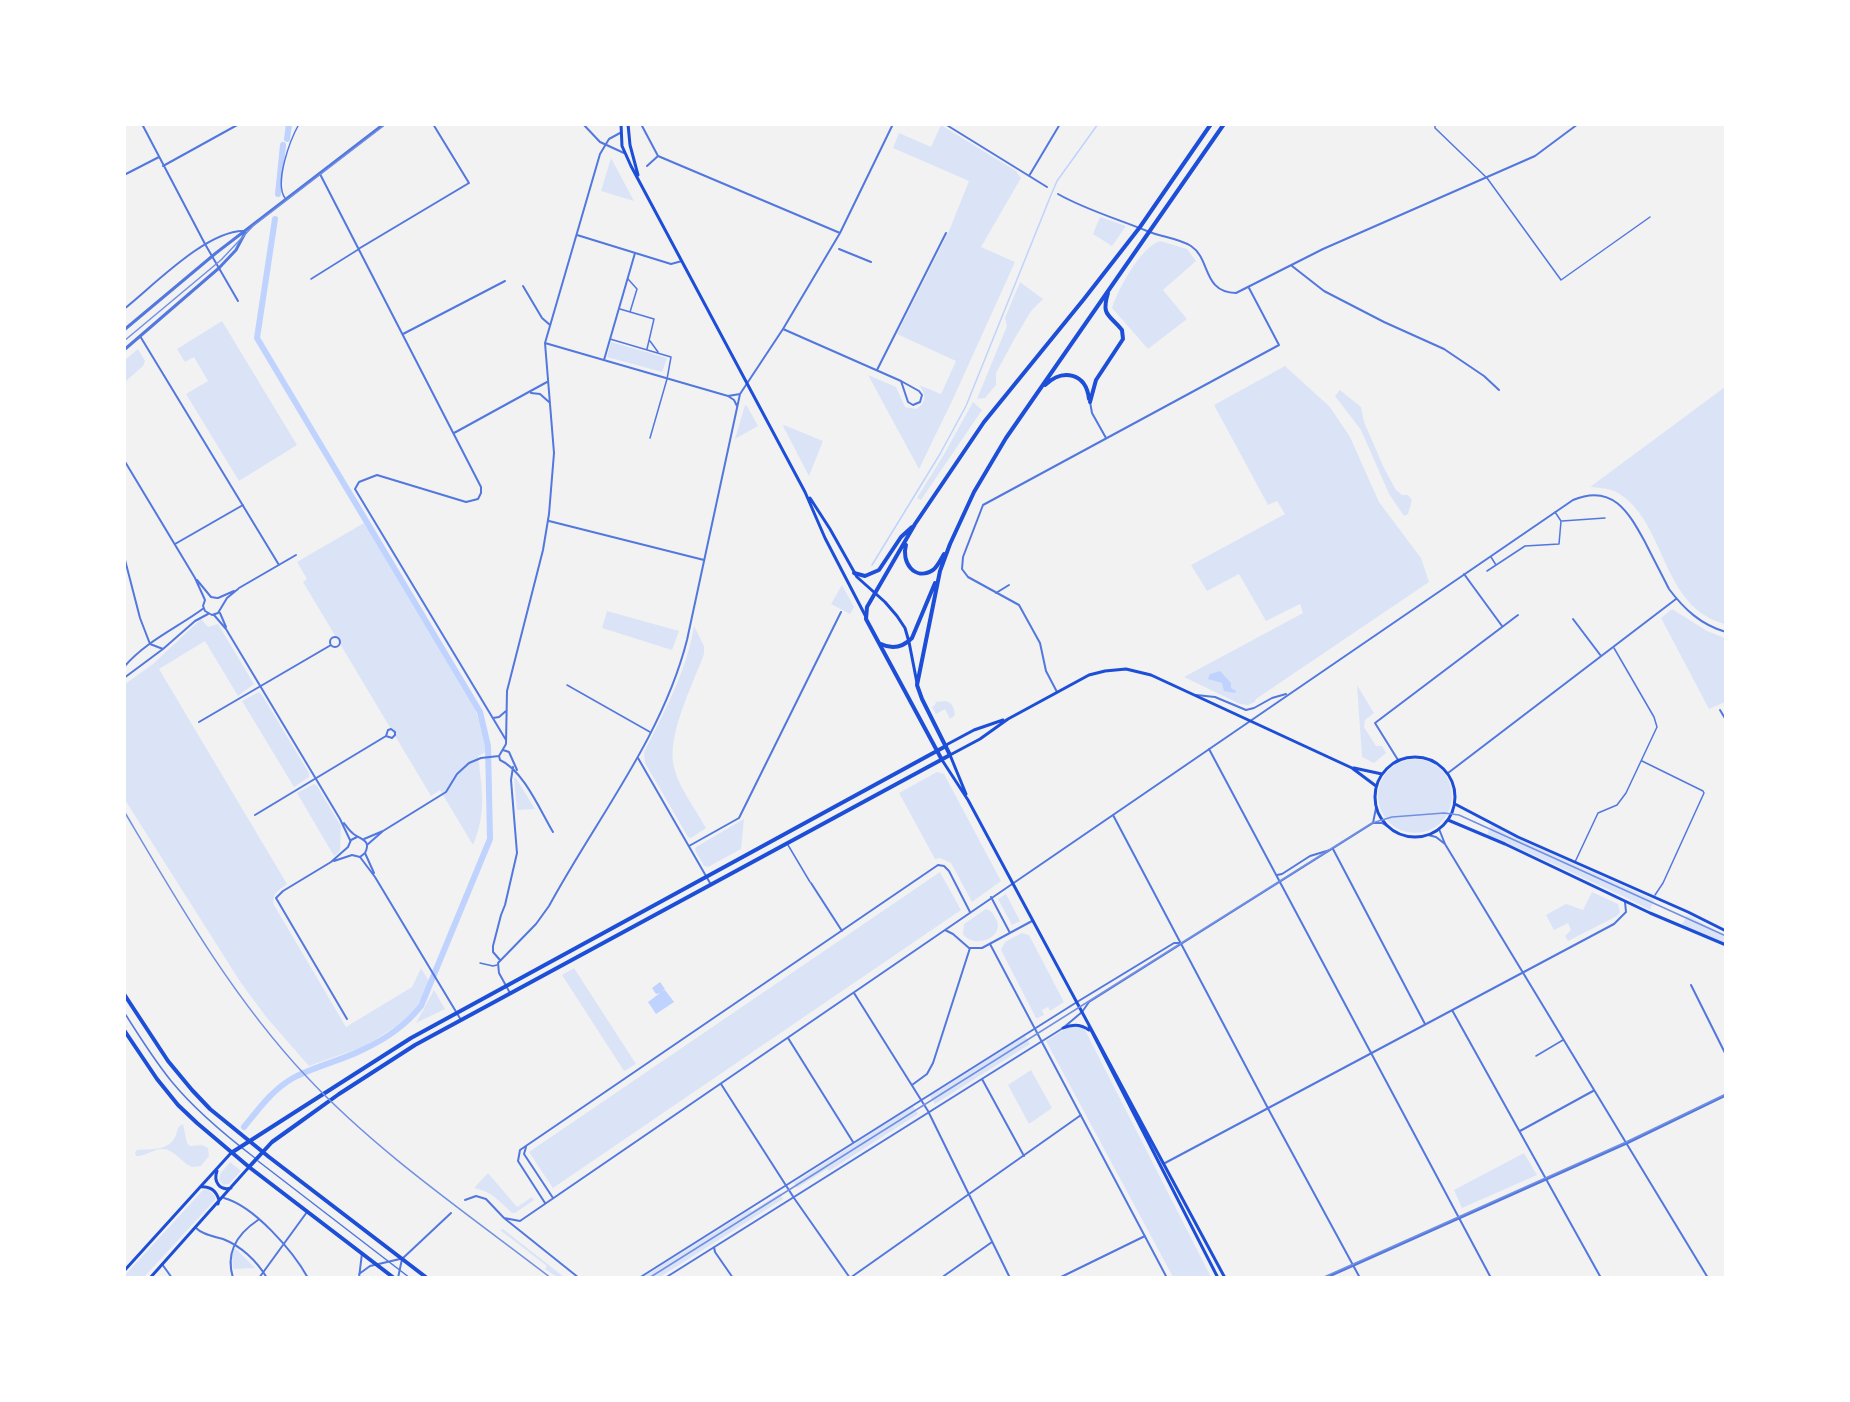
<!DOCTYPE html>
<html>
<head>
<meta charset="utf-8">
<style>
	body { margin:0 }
	#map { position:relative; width:1850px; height:1402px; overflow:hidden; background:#f2f2f2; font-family:"Fira Sans Condensed",sans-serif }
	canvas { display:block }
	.frame { position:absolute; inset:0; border:126px solid #fff; pointer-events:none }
</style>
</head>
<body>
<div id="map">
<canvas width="1850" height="1402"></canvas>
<div class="frame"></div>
</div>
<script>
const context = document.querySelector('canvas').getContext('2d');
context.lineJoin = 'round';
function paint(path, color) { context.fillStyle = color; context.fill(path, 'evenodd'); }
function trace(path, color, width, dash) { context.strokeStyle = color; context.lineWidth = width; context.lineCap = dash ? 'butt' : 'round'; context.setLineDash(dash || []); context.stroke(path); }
const green = new Path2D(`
	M941,125L1016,171L1021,178L981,247L1015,262L953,399L919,469L868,375L896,387L905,407L916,409C927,403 926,394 919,385L941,394L956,361L897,334L949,231L969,181L893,148L899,133L931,147Z
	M611,158L634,201L601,191Z
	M1100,217L1126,226L1112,246L1093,234Z
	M1160,241L1187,249L1196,261L1163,290L1187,319L1148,349L1112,308C1118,289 1141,247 1160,241Z
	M1020,282L1043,299L1031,311L1015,338L996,373V385L985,398L977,399L1007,326L1005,318Z
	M222,321L297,445L239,481L186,394L208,381L194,357L185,362L177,349Z
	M611,342L667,358L662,372L607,357Z
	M138,349L145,361L143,366L125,382V360Z
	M1285,366L1330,407L1350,437L1379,502L1421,558L1429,582L1256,699L1255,702L1248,705L1240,704L1184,677L1303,613L1300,604L1266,621L1239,574L1207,591L1191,565L1285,514L1277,501L1268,505L1214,405Z
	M1725,387V624C1662,608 1666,525 1621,495C1612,488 1601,488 1590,487Z
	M1340,390L1361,407L1364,422L1384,468L1396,490L1402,495H1408L1412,500L1408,514L1404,516L1389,494L1361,430L1335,396Z
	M973,402L982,410L921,500L917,498L943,456Z
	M745,405L747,406L758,426L735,439Z
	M784,425L823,441L809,476L783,426Z
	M364,523L475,709L482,729L486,752L478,756C482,790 487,812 473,845L440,790L431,796L303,582L307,579L297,562Z
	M842,585L854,607L850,614L831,604Z
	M1672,609L1707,631L1725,638V702L1709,709L1661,618Z
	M607,611L679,631L672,650L602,628Z
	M201,619L208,627L218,624L254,684L238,696L205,641L159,669L287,884C279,890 271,894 274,905L346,1027L412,987L421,968L429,981L416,1009L406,1020L365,1046L309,1066L267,1018L241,983L125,800V684L153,664Z
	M694,626L704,646V654C693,685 664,739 675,771C681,790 696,810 706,828L691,838L688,837L645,763L644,752C664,713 687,670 694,626Z
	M1357,685L1374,713L1365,720L1364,727L1376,746H1382L1386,753L1374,763L1362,757Z
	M259,692L262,695L309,773V777L294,787L242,701Z
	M946,701C953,703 954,708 955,715L950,719L945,709L936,714L932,707L935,705L936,702Z
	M1378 796a37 37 0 1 1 74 0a37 37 0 1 1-74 0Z
	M937,772L944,774L1001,881L972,902L951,863L940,858L935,859L899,793Z
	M514,778H516L535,809L517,810Z
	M314,784L317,786L341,826L340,851L334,856L297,793Z
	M744,819L741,849L708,867L704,866L695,850L696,847Z
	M1491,825L1507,834L1654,900L1650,910L1627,898L1503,841L1487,835Z
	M940,872L961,910L553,1188L529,1152Z
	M1592,892L1618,904L1620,912L1617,916L1568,941L1565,936L1571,930L1568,923L1554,930L1546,915L1566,904L1583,910Z
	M1006,894L1020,921L1012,925L998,899Z
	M986,909C992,911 993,913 996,919C1006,937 974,950 963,934L964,924Z
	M1687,915L1725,935V943L1682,925Z
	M1022,933L1029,935L1064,1002L1050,1011L1048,1007L1042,1010L1044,1015L1038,1018H1036L1001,950L1005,942Z
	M574,968L636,1064L624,1071L562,975Z
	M434,990L445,1009L416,1023Z
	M1073,1024L1084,1028L1211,1277H1173L1046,1041Z
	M1025,1036L1030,1044L935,1104L930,1096Z
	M1031,1070L1052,1108L1029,1124L1008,1085Z
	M913,1106L918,1114L829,1171L827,1169L797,1188L794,1183Z
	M183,1124L187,1143L190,1146L202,1145L208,1148L209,1156L201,1166L192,1167C183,1163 177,1154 168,1150C156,1146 147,1157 136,1156L135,1152L137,1150C151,1149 170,1151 176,1135C178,1129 177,1127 183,1124Z
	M1524,1153L1537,1175L1462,1208L1454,1190Z
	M230,1162L241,1171L229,1184L223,1185L219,1180L220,1174Z
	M488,1173L517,1207L532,1197L534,1200L515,1213H512C499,1201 491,1191 474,1188Z
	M208,1189L215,1196V1200L144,1277H125V1275L203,1190Z
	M780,1193L783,1199L660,1277H643L750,1210L752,1211Z
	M503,1229L564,1277H557L545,1269L547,1266L500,1230Z
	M235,1248L255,1268L233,1269L232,1255Z`);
const water = new Path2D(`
	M1220,671L1231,683V688L1236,691L1235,693L1224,691L1222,683L1208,679L1210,674Z
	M660,982L665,989L662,991L665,990L674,1002L656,1014L648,1002L660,993L656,994L652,988Z`);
const stream = new Path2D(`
	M872,565L940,454L966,406L1051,195L1057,181L1098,124`);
const canal = new Path2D(`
	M287,139L289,124
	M278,194L283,145
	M244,1127C259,1109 272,1090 293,1078C315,1066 340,1061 362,1050C384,1040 406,1025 421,1006L490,839L488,746L480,712L257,338L275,219`);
const service = new Path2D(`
	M1435,124V128L1487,178L1561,280L1650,217
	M285,198C274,183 290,140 299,124
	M311,279L359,249
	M628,279L637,289L630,312
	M620,309L654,319L647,349
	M610,339L671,357L667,379L650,438
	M650,341L658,352
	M1562,521L1605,518
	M1491,557L1496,565
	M1487,571L1525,546L1559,544L1561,521L1555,512
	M567,685L650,732
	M1642,761L1703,791L1704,793L1663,883L1655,895
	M1575,862L1598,813L1617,805L1626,793L1657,727L1654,717L1614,648
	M480,963L493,966L497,965
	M124,1012C139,1036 154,1060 172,1082C196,1111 225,1135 255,1158
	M1536,1056L1563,1040
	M258,1161L410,1278`);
const pedestrian = new Path2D(`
	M788,845L810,882`);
const minor = new Path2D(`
	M142,124L205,244L238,301
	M583,124L600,142L624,153
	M641,124L658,156
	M945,124L1047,187
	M658,156L840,233
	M163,166L239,124
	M647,166L658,156
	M320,174L481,487V493L478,499L466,502L377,475L359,482L355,489L506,740
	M124,175L159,157
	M1029,176L1060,124
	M1058,194C1086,210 1118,219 1147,231C1161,237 1178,238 1191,246C1211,259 1202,292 1236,293L1323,249L1535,156L1578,124
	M577,235L671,264L682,261
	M360,248L469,183L433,124
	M839,249L871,262
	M1292,266L1324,291L1384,322L1444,349L1484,376L1499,390
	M523,286L542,318L550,325
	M124,309C153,286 206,231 243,231
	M783,329L901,381
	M403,334L505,281
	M140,336L279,565
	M545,343L728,396L734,400L737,406
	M604,360L635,253
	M877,370L946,233
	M901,381L919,391L922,395L920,402L913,405L908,402Z
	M531,393L540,394L549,402
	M740,394L783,329L840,233L893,124
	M728,396L740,394
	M1090,402L1092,413L1106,438
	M454,433L547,382
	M124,460L195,578L205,600L203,606L205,611L212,615L218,613L227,598L238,589
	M549,521L704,560
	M175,544L243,505
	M124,556L140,618L150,644
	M1464,574L1502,626
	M197,580L211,597L217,598
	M239,588L296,555
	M996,593L1009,585
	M218,598L234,591
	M220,613L226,627
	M214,615L226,629L340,819L350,840
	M1573,619L1601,656
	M330 642a5 5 0 1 1 10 0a5 5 0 1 1-10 0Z
	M150,644L163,649
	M124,667C146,641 177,628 204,608
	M124,678L163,649L195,621L208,614
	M1057,692L1046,671L1040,643L1019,605L968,577L962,569L963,557L983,505L1279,345L1249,288
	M1196,695L1215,697L1246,710L1254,708L1272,698L1286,694
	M1720,710L1726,720
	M493,718L499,717L506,711
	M199,722L331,645
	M1209,749L1491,1278
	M503,750L509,752L517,770
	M499,756L506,744L507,691L543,550L549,514L554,453L545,343L600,154L609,139L620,133
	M499,756L500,760C523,770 540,810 553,832
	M638,758L710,883
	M1398,760L1375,723L1518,615
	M1448,773L1676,599
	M255,815L386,736L388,730L391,729L395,732V735L392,738L386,736
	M1113,815L1271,1114L1360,1278
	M344,823C347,827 350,832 355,835C363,840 371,841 365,853L374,873
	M1373,823L1376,808
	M1439,829L1445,844L1708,1278
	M1428,835L1436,837L1445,844
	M364,839L383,831L446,792L457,774L469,763L481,758L499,756
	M367,845L383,831
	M689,846L739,818L841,612
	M1333,849L1425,1024
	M360,857L375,877L461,1020
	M334,861L352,855L360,857L365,853
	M1277,875L1282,874L1310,856L1330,850
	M811,883L842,931
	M991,897L1010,933
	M945,930L953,934L969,948
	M990,944L1167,1278
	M970,948H982L1032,921
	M500,960L493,952V946L501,915L505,905L517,853L511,780L513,767
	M1691,985L1726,1055
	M510,993L499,973L498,963L536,924L549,906C596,819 662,738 687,640L740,394
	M854,993L928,1111L1010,1278
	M1452,1010L1601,1278
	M347,1019L276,898L283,891L331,862L348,847L351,840L357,837
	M788,1038L853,1142
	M982,1079L1024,1156
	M721,1084L794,1198L850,1278
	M912,1085L927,1074L933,1063L970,948
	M1520,1131L1593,1091
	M526,1147L524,1154L553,1198
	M1165,1163L1614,924L1626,912L1625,902
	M224,1198C254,1206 293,1251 308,1278
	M465,1200L476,1196L486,1199L504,1218L579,1278
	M545,1203L518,1161L520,1150L938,865L944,866L949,871L970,912
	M504,1218L520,1221L1573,500C1613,483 1629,513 1645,542C1653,558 1661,573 1669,589C1684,609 1701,625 1726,632
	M196,1228C203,1235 213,1236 223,1239C241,1246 257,1261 267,1278
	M714,1247L715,1252L733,1278
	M402,1259L451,1213
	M162,1264L172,1278
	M359,1274L370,1266L400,1259
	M233,1278C225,1252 237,1234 258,1220
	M259,1278L307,1212
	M359,1278L362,1253
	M398,1278L402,1259
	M639,1278L1077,1002L1174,943H1179
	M665,1278L1063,1028L1082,1012L1089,1002L1373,823H1382L1387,826
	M850,1278L1081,1115
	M941,1278L992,1242
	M1059,1278L1145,1236`);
const tertiary = new Path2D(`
	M124,330L216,253L384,124
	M124,350L219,268L236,250L245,233
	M1325,1278L1627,1143L1726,1095`);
const secondary = new Path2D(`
	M621,124L622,146L631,166L805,492L825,538L866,617
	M628,124L630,145L638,175
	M810,498L830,529L857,577L885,602L897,616L905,628L909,642L917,683
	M946,745L974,730L1003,720
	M1375 797a40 40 0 1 1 80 0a40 40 0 1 1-80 0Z
	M942,760L968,800L1225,1278
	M1354,768L1382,774
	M966,794L950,755L980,739L1008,719L1089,675L1105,671L1126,669L1151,675L1352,768L1376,786
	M1455,804L1518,837L1688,912L1726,931
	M1448,820L1505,844L1650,913L1726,945
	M1089,1026L1218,1278
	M1063,1028C1072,1024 1081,1024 1089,1030
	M217,1171C213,1182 220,1191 231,1188
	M200,1187C210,1186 216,1190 219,1200L218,1204
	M124,1271L231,1153
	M150,1278L249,1167`);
const primary = new Path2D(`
	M1045,385C1063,368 1086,373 1089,399
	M1090,402L1096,380L1123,339L1122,330C1109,314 1101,316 1108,293
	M906,545C901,561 914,582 933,570C938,566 941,559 944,554
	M854,573L865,576L879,570L901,537L912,527
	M881,644C893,650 903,647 912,638L935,583
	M942,760L866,619L867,607L915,524L984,422L1084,299L1140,227L1211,124
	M124,994L168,1061L192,1090L210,1109L269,1157L427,1278
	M124,1030L157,1079L178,1105L197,1123L249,1167L394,1278
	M231,1153L411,1038L946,746
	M249,1167L272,1142L300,1122L339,1094L415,1045L950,755L922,699L917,685L940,571L950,544L974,492L1006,438L1224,124`);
const tram = new Path2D(`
	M124,341L221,260L253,226L386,124
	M649,1278L1372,823L1392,817L1444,813L1459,815L1726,936
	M1322,1278L1626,1142L1726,1094`);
const rail = new Path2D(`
	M124,811C179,904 232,997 306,1076C378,1153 468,1214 551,1278`);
paint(green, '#dbe4f7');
paint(water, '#bfd3fe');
trace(stream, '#bfd3fe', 1.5);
trace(canal, '#bfd3fe', 6);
trace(service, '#5277de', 1.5);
trace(pedestrian, '#5277de', 1.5);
trace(minor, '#5277de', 2);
trace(tertiary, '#5277de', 3);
trace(secondary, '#1d4ed8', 3);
trace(primary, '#1d4ed8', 4);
trace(tram, '#7290e2', 1.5);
trace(rail, '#7290e2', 1.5);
</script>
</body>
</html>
